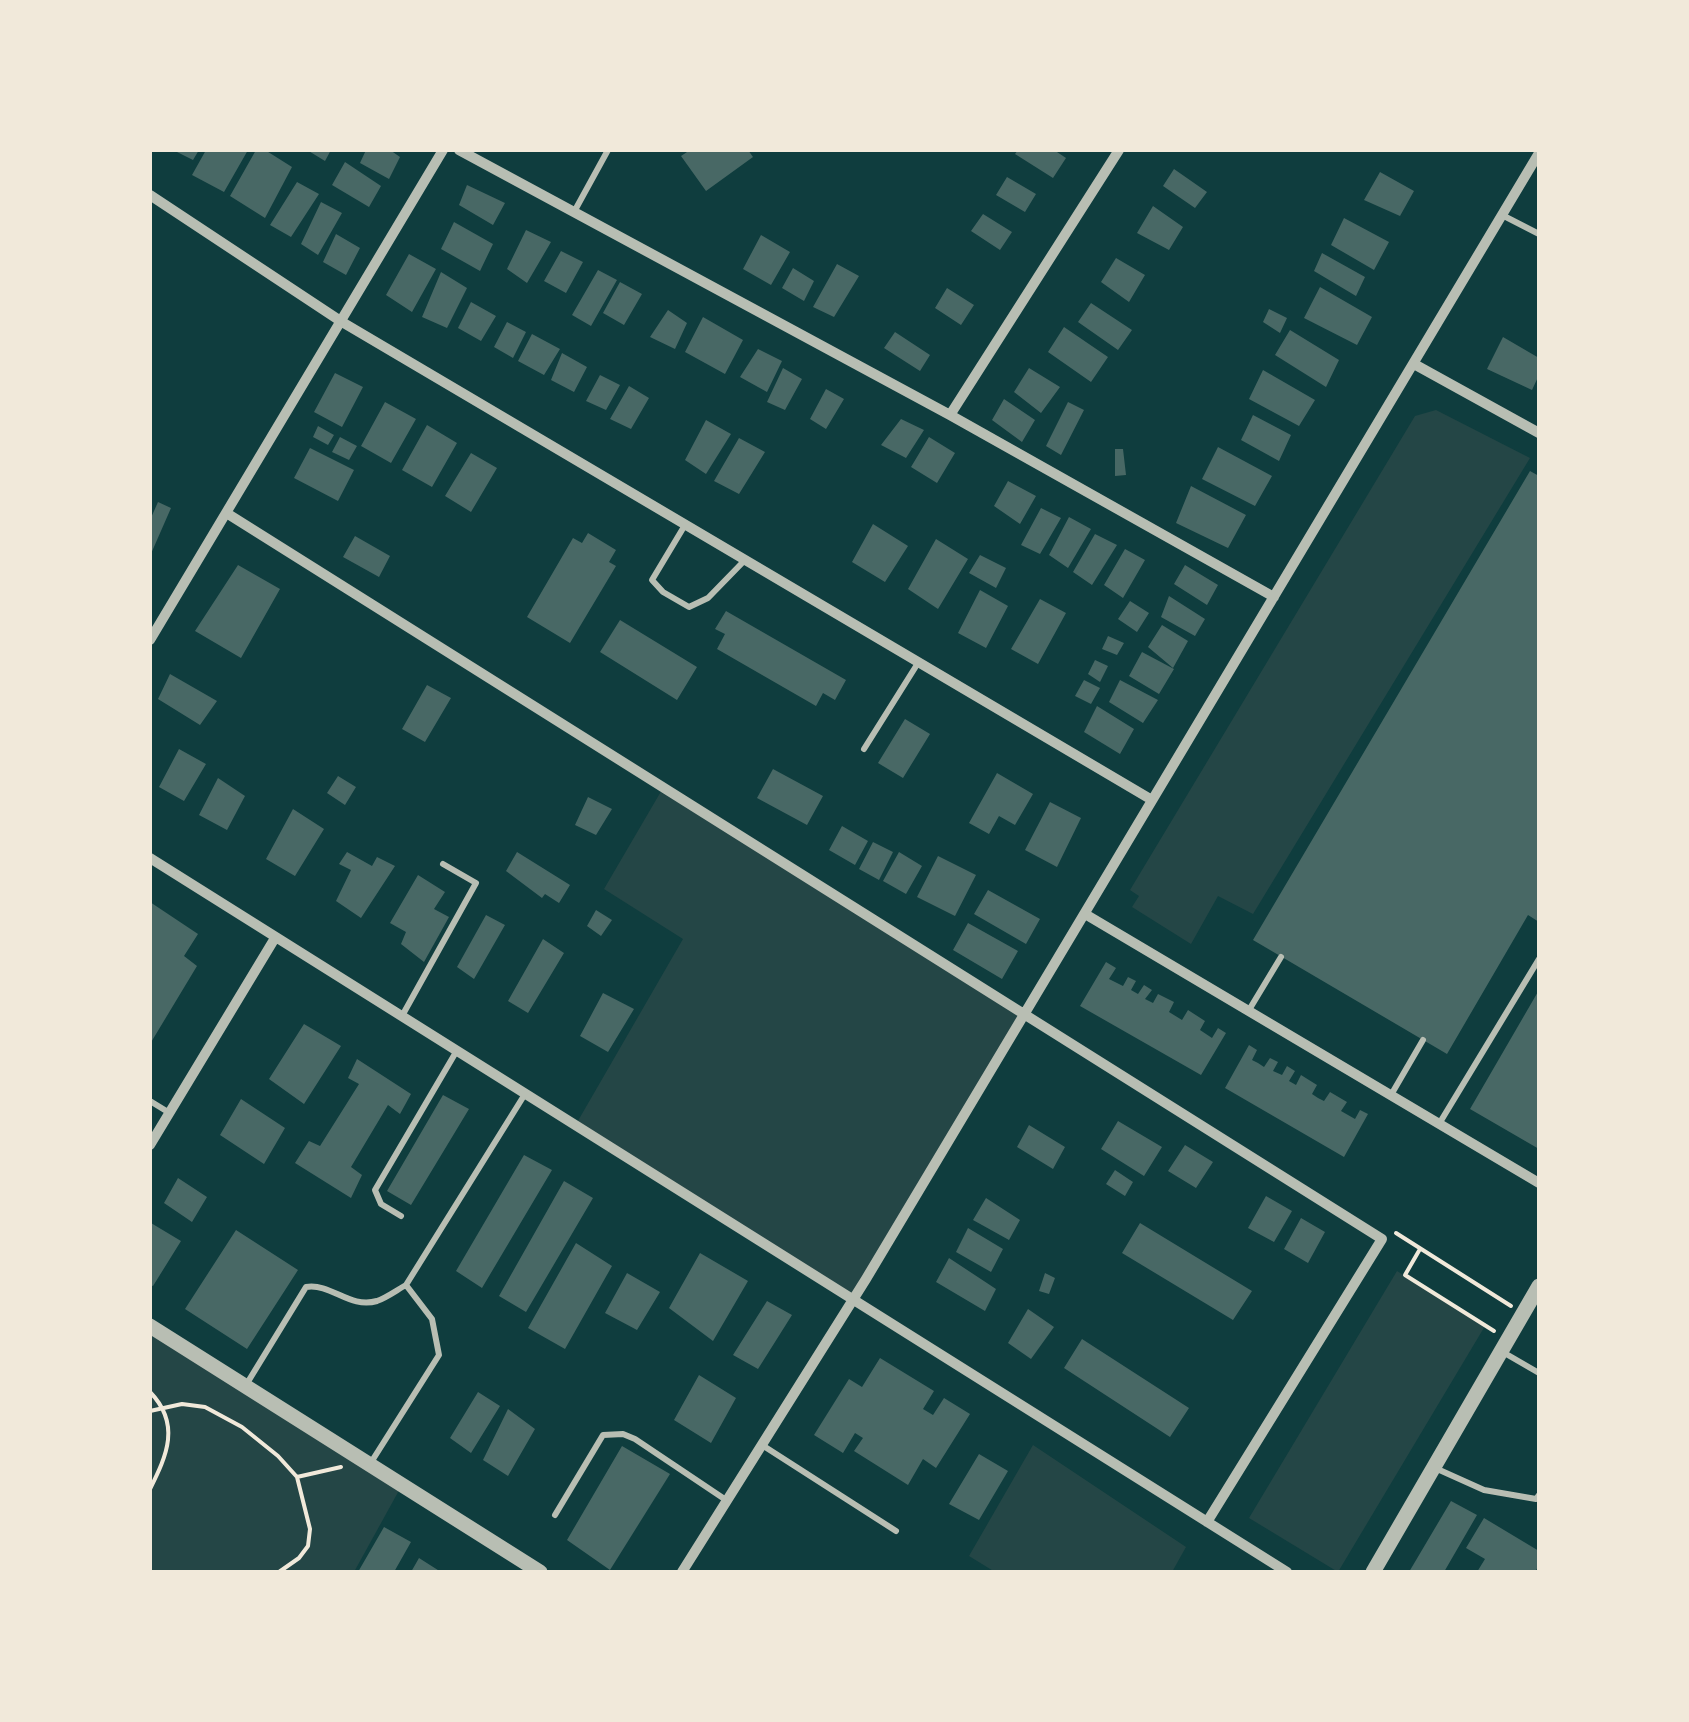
<!DOCTYPE html>
<html>
<head>
<meta charset="utf-8">
<style>
	body { margin:0 }
	#map { position:relative; width:1689px; height:1722px; overflow:hidden; background:#0f3d3e; font-family:"Sofia Sans Condensed",sans-serif }
	canvas { display:block }
	.frame { position:absolute; inset:0; border:152px solid #f1e9da; pointer-events:none }
</style>
</head>
<body>
<div id="map">
<canvas width="1689" height="1722"></canvas>
<div class="frame"></div>
</div>
<script>
const context = document.querySelector('canvas').getContext('2d');
context.lineJoin = 'round';
function paint(path, color) { context.fillStyle = color; context.fill(path, 'evenodd'); }
function trace(path, color, width, dash) { context.strokeStyle = color; context.lineWidth = width; context.lineCap = dash ? 'butt' : 'round'; context.setLineDash(dash || []); context.stroke(path); }
const green = new Path2D(`
	M1436,410L1530,458L1253,914L1218,896L1191,944L1132,907L1139,896L1130,890L1415,416Z
	M663,788L1025,1015L854,1299L575,1126L683,939L604,889Z
	M1397,1271L1485,1326L1338,1572L1249,1518Z
	M150,1326L402,1485L354,1572H150Z
	M1033,1445L1186,1547L1172,1572H995L969,1556Z`);
const building = new Path2D(`
	M173,150H199L193,160Z
	M206,150H248L224,192L192,175Z
	M256,150H265L292,167L265,218L230,196Z
	M307,150H331L325,161Z
	M366,150H390L400,157L389,179L360,163Z
	M690,150H748L753,157L706,191L681,156Z
	M1018,150H1054L1066,158L1053,178L1015,154Z
	M345,162L381,186L369,207L332,185Z
	M1174,169L1207,192L1195,208L1163,186Z
	M1380,172L1414,191L1400,216L1364,200Z
	M1007,177L1036,194L1025,212L996,195Z
	M297,182L319,194L291,237L270,225Z
	M467,185L505,203L493,225L459,205Z
	M321,202L342,213L318,255L301,244Z
	M1153,206L1183,227L1169,250L1137,233Z
	M983,214L1012,232L1000,250L971,231Z
	M1344,218L1389,242L1374,270L1331,245Z
	M454,222L493,244L480,271L441,249Z
	M526,230L551,242L527,283L507,269Z
	M336,234L360,248L346,275L323,262Z
	M761,235L790,252L771,285L743,269Z
	M561,251L583,262L566,293L544,281Z
	M1322,253L1365,277L1356,296L1314,271Z
	M409,254L436,269L412,312L386,295Z
	M1116,258L1145,275L1129,302L1101,282Z
	M837,264L859,276L834,317L813,307Z
	M793,268L814,281L804,301L782,288Z
	M598,270L617,280L591,326L572,315Z
	M441,272L467,288L447,328L422,317Z
	M620,282L642,294L624,325L603,313Z
	M1320,287L1372,317L1357,345L1304,318Z
	M947,288L974,305L961,325L935,308Z
	M471,302L496,316L481,341L458,328Z
	M1091,303L1132,330L1118,350L1078,322Z
	M1269,309L1287,318L1280,333L1263,322Z
	M668,310L687,323L675,349L650,337Z
	M703,317L743,340L725,374L685,352Z
	M507,322L526,332L513,358L494,347Z
	M1064,327L1108,357L1091,382L1048,352Z
	M1290,330L1339,360L1326,387L1275,355Z
	M895,332L930,355L920,371L884,348Z
	M532,334L560,349L544,375L518,361Z
	M1503,337L1539,358V375L1532,390L1487,369Z
	M758,349L782,361L767,392L740,377Z
	M562,353L587,367L574,392L551,380Z
	M783,368L802,379L785,410L767,402Z
	M1029,368L1060,387L1041,413L1014,392Z
	M1263,370L1315,400L1299,426L1249,399Z
	M335,373L363,387L342,427L314,412Z
	M600,375L620,385L606,410L586,401Z
	M629,386L649,398L631,429L610,419Z
	M826,389L844,399L826,429L810,419Z
	M1004,399L1035,420L1022,442L992,420Z
	M385,402L416,419L391,463L361,446Z
	M1068,402L1084,410L1061,455L1046,446Z
	M1253,415L1291,435L1279,461L1241,440Z
	M901,419L924,430L906,458L881,445Z
	M706,420L731,434L706,474L685,460Z
	M427,425L457,443L432,487L402,470Z
	M318,426L334,435L328,445L313,437Z
	M340,437L357,446L349,460L332,452Z
	M929,437L955,453L937,483L911,467Z
	M739,438L765,452L739,494L714,481Z
	M1218,447L1272,476L1255,506L1202,479Z
	M310,448L354,470L338,501L294,478Z
	M1115,449H1123L1126,475L1115,476Z
	M471,453L497,468L471,512L445,496Z
	M1530,471L1539,476V922L1528,915L1447,1054L1253,940Z
	M1008,481L1036,496L1020,524L994,506Z
	M1191,486L1246,515L1228,548L1176,523Z
	M158,502L171,508L150,556V520Z
	M1041,508L1061,518L1040,554L1021,545Z
	M1069,517L1091,529L1068,568L1049,555Z
	M873,524L908,546L885,582L852,562Z
	M588,533L616,550L609,562L616,566L570,643L527,617L573,538L582,543Z
	M1095,534L1117,545L1092,585L1073,572Z
	M355,536L390,556L379,577L343,557Z
	M936,539L968,559L938,609L908,589Z
	M1125,549L1145,560L1123,598L1104,585Z
	M980,555L1006,568L996,588L969,573Z
	M238,565L280,589L241,658L195,631Z
	M1185,565L1218,585L1207,605L1174,584Z
	M980,590L1008,606L986,648L958,633Z
	M1169,596L1205,619L1195,636L1161,617Z
	M1040,599L1066,613L1038,664L1011,649Z
	M1130,601L1149,613L1137,632L1118,619Z
	M726,611L846,680L835,700L823,693L816,706L717,649L725,634L715,629Z
	M620,620L697,667L677,700L600,652Z
	M1162,625L1188,641L1173,668L1148,647Z
	M1108,636L1124,643L1117,655L1102,649Z
	M1142,652L1174,669L1159,694L1129,676Z
	M1095,660L1108,666L1100,682L1088,674Z
	M170,674L217,701L200,725L158,699Z
	M1084,680L1100,688L1091,704L1075,696Z
	M1120,680L1158,700L1143,723L1109,702Z
	M427,685L451,698L425,742L402,729Z
	M1097,706L1134,729L1120,754L1084,732Z
	M905,719L930,734L903,778L878,763Z
	M179,749L206,764L184,801L159,787Z
	M773,769L823,796L807,825L757,798Z
	M997,773L1033,794L1015,825L999,816L989,834L969,823Z
	M338,776L356,787L345,805L327,793Z
	M218,778L245,796L227,830L199,815Z
	M588,797L612,809L596,835L575,825Z
	M1050,802L1081,818L1057,867L1025,850Z
	M293,809L324,829L295,876L266,859Z
	M842,826L868,841L855,865L829,850Z
	M873,842L893,852L879,880L859,869Z
	M347,852L372,866L377,857L395,866L361,918L336,901L351,870L339,864Z
	M517,852L570,885L559,903L545,894L542,898L506,871Z
	M899,852L922,866L906,894L883,881Z
	M938,856L976,875L955,916L917,897Z
	M418,875L445,892L434,909L449,917L424,962L401,944L406,932L390,923Z
	M988,890L1040,919L1026,944L974,914Z
	M150,902L198,934L184,956L197,966L150,1044Z
	M596,910L612,920L601,936L587,926Z
	M486,915L505,925L474,979L457,967Z
	M968,923L1018,951L1002,979L953,950Z
	M543,939L564,953L528,1013L508,1001Z
	M1106,962L1116,968L1109,979L1123,986L1128,977L1136,981L1131,990L1138,994L1144,985L1152,990L1145,999L1153,1003L1158,994L1174,1002L1169,1012L1182,1020L1188,1010L1205,1021L1200,1030L1212,1038L1218,1028L1226,1033L1201,1075L1080,1006Z
	M1539,990V1149L1470,1109Z
	M603,993L634,1009L608,1052L580,1036Z
	M304,1024L341,1046L304,1104L269,1079Z
	M1249,1045L1257,1050L1252,1060L1258,1063L1264,1067L1270,1058L1278,1062L1273,1071L1282,1075L1287,1066L1295,1071L1289,1081L1296,1085L1301,1075L1317,1085L1312,1094L1318,1098L1324,1101L1330,1092L1347,1102L1341,1111L1355,1119L1360,1110L1368,1114L1344,1157L1225,1088Z
	M357,1059L411,1094L400,1114L388,1105L351,1167L362,1175L351,1198L295,1163L309,1141L320,1146L359,1084L348,1078Z
	M443,1095L469,1109L411,1205L387,1191Z
	M241,1099L285,1128L264,1164L220,1135Z
	M1118,1121L1162,1147L1144,1176L1101,1149Z
	M1029,1125L1065,1147L1053,1169L1017,1147Z
	M1185,1145L1213,1162L1196,1188L1168,1171Z
	M524,1155L552,1170L482,1288L456,1271Z
	M1115,1170L1133,1182L1125,1196L1106,1184Z
	M178,1178L207,1197L192,1222L164,1203Z
	M564,1181L593,1198L526,1312L499,1296Z
	M1266,1196L1292,1211L1274,1242L1248,1228Z
	M986,1198L1020,1220L1009,1240L973,1220Z
	M1301,1218L1325,1232L1308,1263L1284,1249Z
	M151,1223L181,1241L153,1286L150,1285Z
	M1140,1223L1252,1291L1233,1320L1122,1253Z
	M968,1228L1003,1249L991,1272L956,1252Z
	M236,1230L298,1270L247,1349L185,1309Z
	M576,1243L612,1266L565,1349L528,1328Z
	M700,1253L748,1281L713,1341L669,1308Z
	M949,1258L996,1289L985,1311L936,1282Z
	M627,1273L660,1292L637,1330L605,1313Z
	M1045,1273L1055,1278L1049,1294L1039,1291Z
	M767,1301L792,1315L758,1369L733,1355Z
	M1028,1309L1054,1327L1031,1359L1008,1343Z
	M1082,1339L1189,1408L1170,1437L1064,1368Z
	M880,1358L934,1391L923,1409L933,1415L944,1398L970,1414L936,1468L923,1459L908,1485L854,1451L863,1438L855,1433L843,1453L814,1435L849,1379L862,1387Z
	M699,1375L736,1398L711,1443L674,1420Z
	M478,1392L500,1406L471,1453L450,1438Z
	M508,1409L535,1429L508,1476L483,1460Z
	M622,1446L670,1474L610,1570L567,1540Z
	M979,1454L1008,1471L979,1520L949,1504Z
	M1451,1501L1477,1515L1444,1572H1409Z
	M1484,1518L1539,1551V1565L1535,1572H1477L1485,1559L1466,1548Z
	M384,1527L411,1542L394,1572H358Z
	M419,1558L441,1572H411Z`);
const path = new Path2D(`
	M1396,1233L1511,1306
	M1420,1249L1405,1275L1494,1331
	M150,1392C181,1424 167,1455 150,1489
	M150,1411L182,1404L205,1407L242,1427L278,1456L297,1477L310,1529L308,1546L299,1558L279,1572
	M297,1477L341,1467`);
const service = new Path2D(`
	M574,212L608,150
	M1502,215L1539,234
	M685,525L652,580L663,592L689,607L708,598L744,561
	M864,749L918,663
	M1249,1010L1281,957
	M402,1016L476,883L443,864
	M1391,1095L1423,1040
	M150,1101L168,1112
	M1439,1124L1539,959
	M401,1216L381,1204L375,1190L456,1052
	M1501,1351L1539,1373
	M246,1385L306,1287C332,1283 349,1309 377,1301C386,1298 397,1290 406,1285L525,1094
	M762,1445L896,1531
	M370,1464L439,1355L432,1319L406,1285
	M1435,1468L1484,1490L1536,1499L1539,1495
	M555,1515L603,1435L623,1434L635,1439L726,1500`);
const minor = new Path2D(`
	M459,150L950,415L1274,597
	M150,195L342,322L1152,800
	M1414,364L1539,433
	M950,415L1119,150
	M228,514L1382,1239L1207,1522
	M150,640L443,150
	M150,858L1287,1572
	M1085,914L1539,1183
	M150,1145L275,938
	M682,1572L866,1279L1539,153`);
const tertiary = new Path2D(`
	M150,1326L540,1572
	M1373,1572L1539,1286`);
paint(green, '#244646');
paint(building, '#486865');
trace(path, '#f1e9da', 4);
trace(service, '#b8beb3', 6);
trace(minor, '#b8beb3', 10);
trace(tertiary, '#b8beb3', 15);
</script>
</body>
</html>
